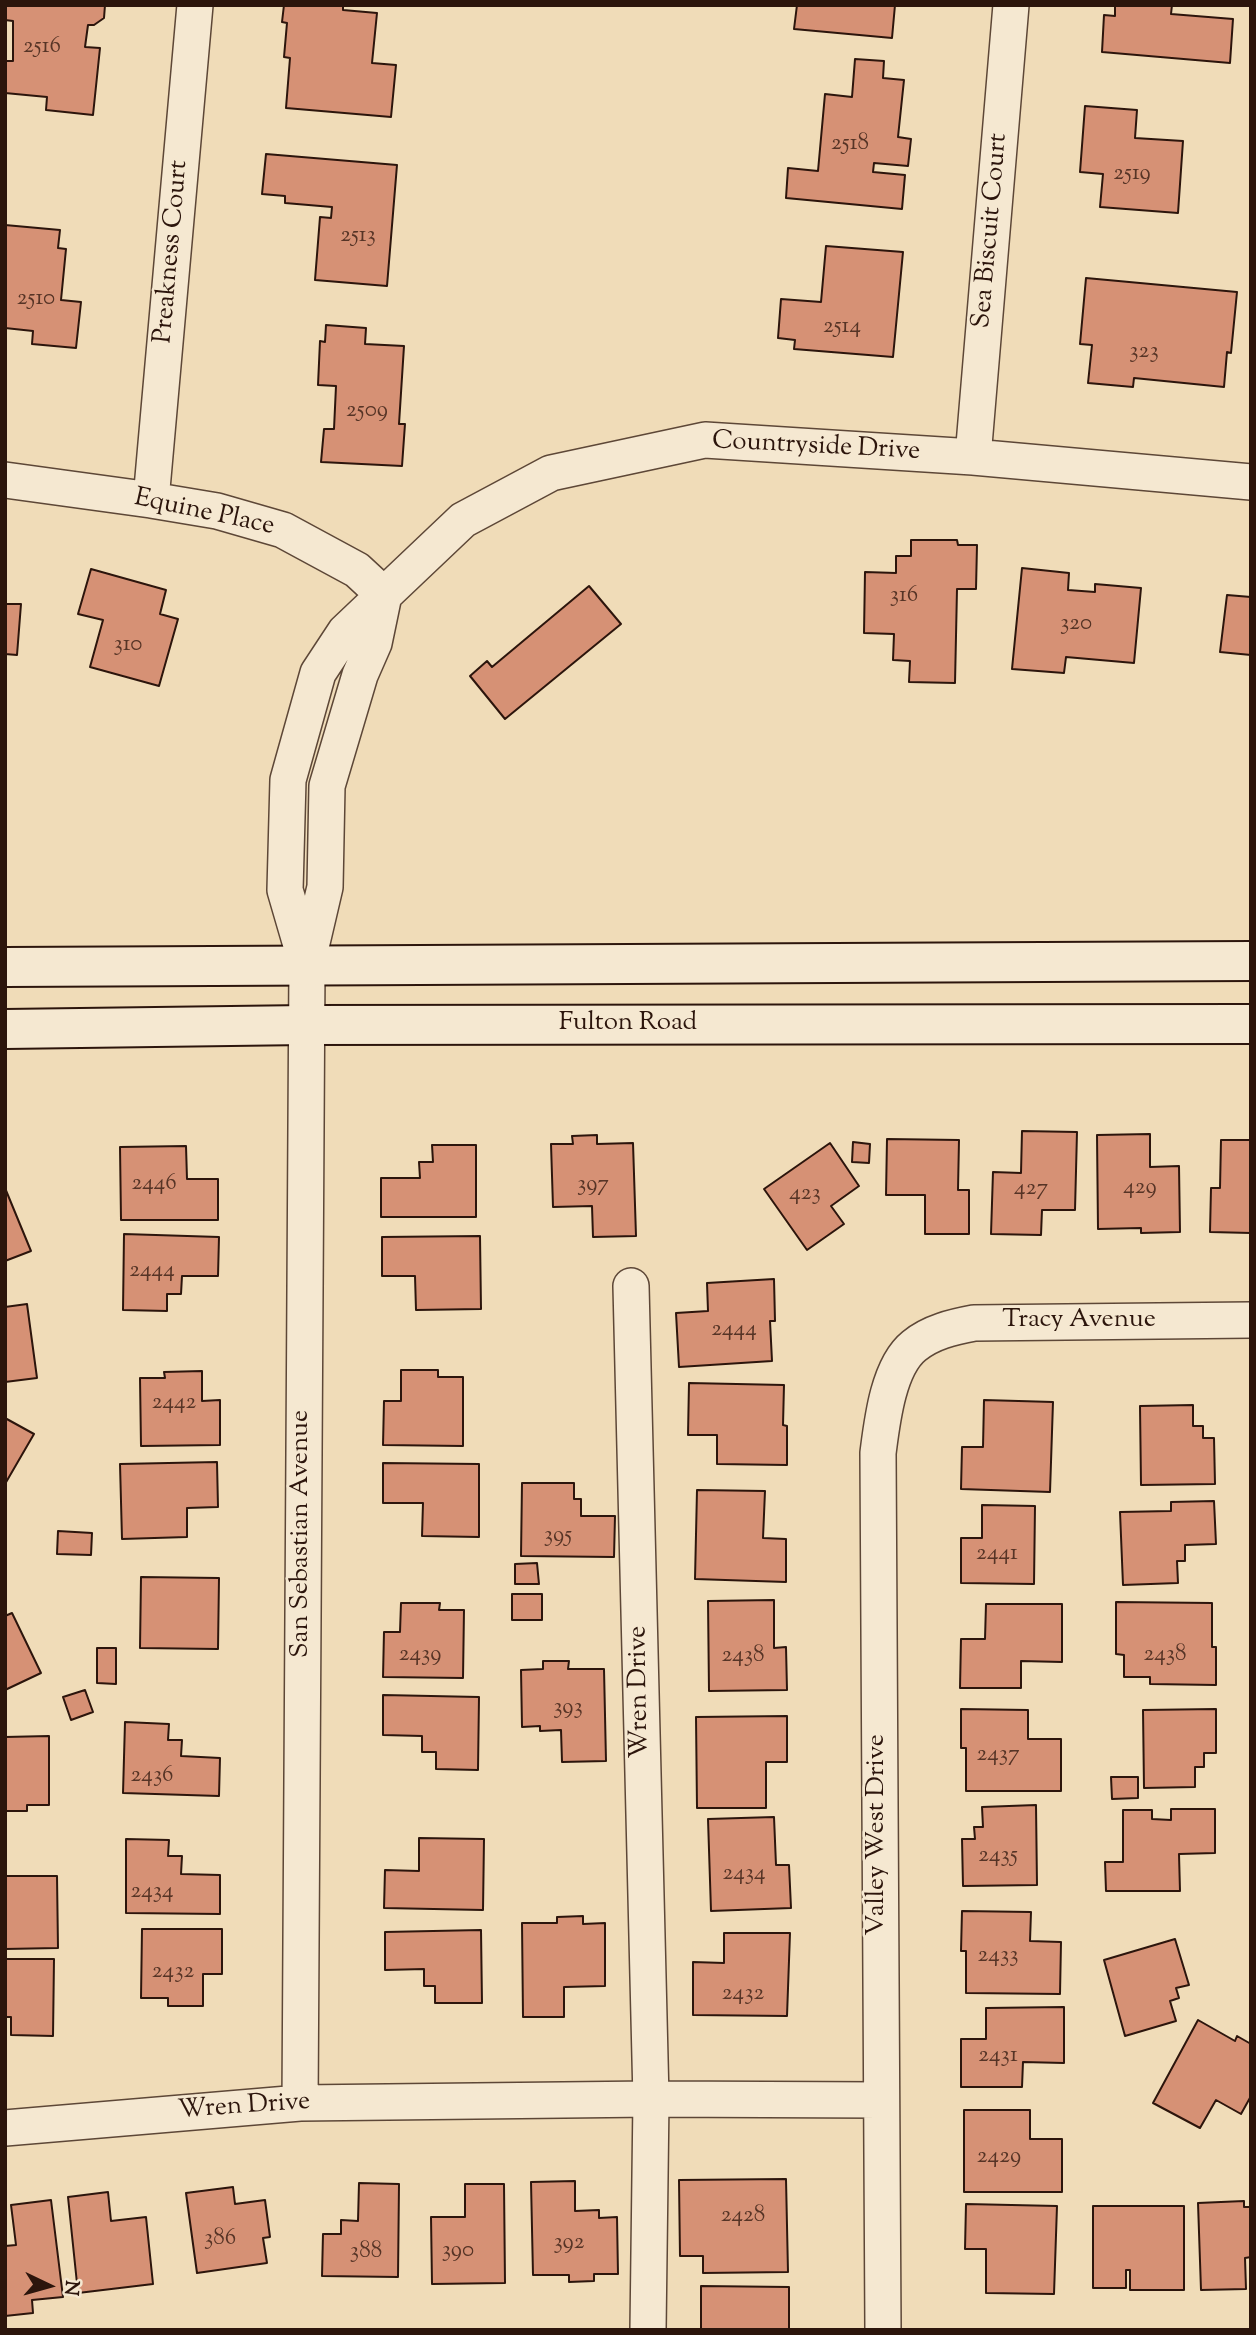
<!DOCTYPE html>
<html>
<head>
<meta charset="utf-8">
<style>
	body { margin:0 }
	#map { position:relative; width:1256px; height:2335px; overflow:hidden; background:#f0dcb8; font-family:"Sorts Mill Goudy",serif }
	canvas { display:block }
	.frame { position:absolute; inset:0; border:7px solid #2c150c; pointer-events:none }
	.north { position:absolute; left:14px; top:2251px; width:70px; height:70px; -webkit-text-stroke:5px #f5e8d1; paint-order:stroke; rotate:95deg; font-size:19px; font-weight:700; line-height:28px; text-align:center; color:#2c150c }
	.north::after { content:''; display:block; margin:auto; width:24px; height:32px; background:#2c150c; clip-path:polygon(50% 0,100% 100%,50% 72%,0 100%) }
</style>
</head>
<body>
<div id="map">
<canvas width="1256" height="2335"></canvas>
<div class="frame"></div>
<div class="north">N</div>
</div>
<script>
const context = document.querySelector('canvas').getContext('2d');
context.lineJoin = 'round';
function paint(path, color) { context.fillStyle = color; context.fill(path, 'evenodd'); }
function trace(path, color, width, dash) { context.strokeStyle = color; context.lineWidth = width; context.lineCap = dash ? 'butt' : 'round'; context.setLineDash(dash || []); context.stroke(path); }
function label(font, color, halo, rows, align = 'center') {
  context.font = font + ' "Sorts Mill Goudy",serif'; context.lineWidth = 5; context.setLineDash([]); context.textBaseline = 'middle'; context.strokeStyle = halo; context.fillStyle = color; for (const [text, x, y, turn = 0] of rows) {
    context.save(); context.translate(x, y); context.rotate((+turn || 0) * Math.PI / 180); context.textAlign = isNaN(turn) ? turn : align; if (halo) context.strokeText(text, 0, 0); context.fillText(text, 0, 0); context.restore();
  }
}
const building = new Path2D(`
	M5,5H105L104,18L94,25H88L85,47L100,48L93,115L46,110L47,97L5,93V61H13V21L5,20Z
	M284,5H343V10L377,13L372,63L396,65L391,117L286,108L290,58L284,57L287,23L282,22Z
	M797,5H895L892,38L794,29Z
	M1115,5H1172L1171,14L1233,19L1230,63L1102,52L1104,15L1115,16Z
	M855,59L884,61L883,78L904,80L898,137L911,139L908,166L874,163L873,172L905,175L902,209L786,198L788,168L818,171L825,94L852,97Z
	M1085,106L1137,110L1135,138L1183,141L1178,213L1100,207L1103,174L1080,172Z
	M266,154L397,165L387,286L315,280L320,217L331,218L332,207L285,203V196L262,194Z
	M5,225L60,230L58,248L66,249L61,300L81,302L76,348L32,344L33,331L5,328Z
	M826,246L903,252L893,357L794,349L795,340L778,338L781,299L821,302Z
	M1086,278L1237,292L1231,353L1227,352L1224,387L1134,378L1133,387L1088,383L1092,345L1080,344Z
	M326,325L366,328L365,344L404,346L399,424H405L402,466L321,462L324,429H334L336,386L318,385L320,341L325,342Z
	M911,540H957L958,545H977L976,589H957L955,683L909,682L910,661L893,660L894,634L864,633L865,572L896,573V556H911Z
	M1022,568L1069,573L1068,590L1095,592V584L1141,588L1134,663L1066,657L1064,673L1012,669Z
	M91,569L166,590L160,614L178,619L159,686L90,667L103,620L78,614Z
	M589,586L621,624L505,719L470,676L487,661L492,667Z
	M1227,595L1251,597V655L1220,652Z
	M5,604H21L17,655L5,654Z
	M1022,1131L1077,1132L1075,1210H1042L1041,1235L991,1234L993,1172L1021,1173Z
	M1150,1134V1167L1179,1166L1180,1232L1141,1233V1228L1098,1229L1097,1135Z
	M597,1135V1144L633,1143L636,1236L593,1237L592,1206L553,1207L551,1144H573L572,1136Z
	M887,1139L959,1140L958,1190H969V1234H925V1195H886Z
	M1221,1140H1251V1233L1210,1232L1211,1188H1220Z
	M853,1142L870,1144L869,1163L852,1162Z
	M830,1143L859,1186L831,1206L844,1224L807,1250L764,1189Z
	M432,1145H476V1217H381V1178H420L419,1162H433Z
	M186,1146L187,1179H218V1220H121L120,1147Z
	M5,1188L31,1251L5,1261Z
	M124,1234L219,1237L218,1276H182L181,1294H167V1311L123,1310Z
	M480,1236L481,1309L416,1310L415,1276H382V1237Z
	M774,1279L775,1321H770L772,1361L679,1367L676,1313L708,1311L707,1283Z
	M27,1304L37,1378L5,1382V1307Z
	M401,1370H438V1377H463V1446L383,1445L384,1401H401Z
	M202,1371V1401L220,1400V1445L141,1446L140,1378H165L164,1372Z
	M689,1383L784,1385L783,1425L787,1426V1465L717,1464V1435H688Z
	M984,1400L1053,1402L1050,1492L961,1489L962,1447H983Z
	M1193,1405V1426H1203V1438H1214L1215,1484L1141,1485L1140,1406Z
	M5,1418L34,1434L5,1484Z
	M217,1462L218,1507L187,1508V1537L122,1539L120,1464Z
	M383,1463L479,1464V1537L422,1536L423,1503H383Z
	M522,1483H574V1499H581V1516H615L614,1557L521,1556Z
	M697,1490L765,1491L763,1538L786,1539V1582L695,1579Z
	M1214,1501L1216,1544L1185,1545V1561H1177L1178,1583L1123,1585L1120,1512L1171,1511V1502Z
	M982,1505L1035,1506L1034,1584L961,1583V1538H982Z
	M58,1531L92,1533L91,1555L57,1554Z
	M537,1563L539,1584H515V1564Z
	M141,1577L219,1578L218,1649L140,1648Z
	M512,1594H542V1620H512Z
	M774,1600V1648L786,1647L787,1690L709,1691L708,1601Z
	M1116,1602L1212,1603V1647H1216V1685L1150,1684V1677H1124V1655L1116,1654Z
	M401,1603H440L439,1610H464L463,1678L383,1677L384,1632H400Z
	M986,1604H1062V1662L1021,1661V1688H960L961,1639H985Z
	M12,1613L41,1673L5,1690V1616Z
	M97,1648H116V1684L97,1683Z
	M543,1661H569L568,1669H604L606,1761L562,1762L561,1730L540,1731V1726L522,1727L521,1670L543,1669Z
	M85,1690L93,1712L71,1720L63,1697Z
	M383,1695L479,1697L478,1770L436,1769V1752H422V1736L383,1735Z
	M961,1709L1028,1710V1739H1061V1791H966V1748H961Z
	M1216,1709V1753H1204V1767H1195V1787L1144,1788L1143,1710Z
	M787,1716V1762H766V1808H697L696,1717Z
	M125,1722L169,1724L168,1740H182L181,1756L220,1758L219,1796L123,1793Z
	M49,1736V1805H27V1811H5V1737Z
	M1111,1777H1138V1798L1112,1799Z
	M1036,1805L1037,1885L963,1886L962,1839H975L974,1827H983L982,1807Z
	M1171,1809H1215V1853L1179,1854L1180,1891H1106L1105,1862H1123V1810H1152V1819L1171,1820Z
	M774,1817L776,1865H789L791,1908L711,1911L708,1819Z
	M419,1838L484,1839L483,1910L384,1908L385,1870L419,1871Z
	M126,1839L169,1840L168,1856H182L181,1874L220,1875V1914L126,1913Z
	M5,1876H57L58,1948L5,1949Z
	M962,1911L1031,1912L1030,1941L1061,1942L1060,1994L966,1993V1951H961Z
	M583,1916V1924L605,1923V1986L564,1987V2017H523L522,1923H557V1917Z
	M142,1929H222V1974H203V2006H168V1998H141Z
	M481,1930L482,2003H435V1986H424V1969L385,1970V1932Z
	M724,1933H790L787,2016L693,2015V1962L724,1963Z
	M1175,1939L1189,1985L1176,1988L1179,1998L1170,2001L1176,2021L1125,2036L1104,1960Z
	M5,1959H54L53,2036L11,2035V2017H5Z
	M1064,2007V2063L1023,2062L1022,2087H961V2039H986V2008Z
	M1198,2020L1235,2041L1237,2036L1251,2044V2096L1241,2114L1216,2100L1200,2128L1153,2103Z
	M964,2110H1030V2139H1062V2192H964Z
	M786,2179L788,2272L703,2273V2256H680L679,2180Z
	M575,2181V2211L599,2210V2218L617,2217L618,2274H594V2281L569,2282V2275H533L531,2182Z
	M359,2183L399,2184L398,2277L322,2276L323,2234H341V2220L358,2221Z
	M465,2184H504L505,2283L432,2284L431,2217H465Z
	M233,2187L235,2204L265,2200L270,2237L263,2238L267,2263L197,2273L186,2193Z
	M108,2192L111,2221L146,2217L153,2284L78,2293L68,2197Z
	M51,2200L63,2297L32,2300L33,2313L5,2316V2246L16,2245L11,2205Z
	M1244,2201V2207H1251V2257L1245,2258L1246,2289L1201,2290L1198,2203Z
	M966,2204L1057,2206L1054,2294L986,2293V2249H965Z
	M1093,2206H1184V2290H1130V2270H1126V2288H1093Z
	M701,2286L789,2287V2330L701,2329Z`);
const minor = new Path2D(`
	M973,457L1011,5
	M5,480L151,500L217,511L283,530L357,570L384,595
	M151,500L195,5
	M306,962L285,890L288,780L318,673L345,632L463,520L551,473L705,440L973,457L1251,482
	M631,1286L651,2099L648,2330
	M300,2103L307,964L325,887L327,786L360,675L374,643L384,595
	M5,2128L300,2103L651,2099L880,2100
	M883,2330L878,1453C882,1422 888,1367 914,1346C931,1332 953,1327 974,1323L1251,1320`);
const secondary = new Path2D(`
	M5,967L1251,961
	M5,1029L306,1025L1251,1024`);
const numberNames = [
	["2516",42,48],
	["2518",850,145],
	["2519",1132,175],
	["2513",358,237],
	["2510",36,300],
	["2514",842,328],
	["323",1144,353],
	["2509",367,412],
	["316",904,597],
	["320",1076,625],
	["310",128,646],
	["2446",154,1185],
	["397",593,1186],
	["429",1140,1189],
	["427",1031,1190],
	["423",805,1195],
	["2444",152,1272],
	["2444",734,1331],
	["2442",174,1404],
	["395",558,1537],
	["2441",997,1555],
	["2439",420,1656],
	["2438",1165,1656],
	["2438",743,1657],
	["393",568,1709],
	["2437",998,1756],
	["2436",152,1777],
	["2435",998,1857],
	["2434",744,1875],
	["2434",152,1893],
	["2433",998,1957],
	["2432",173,1973],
	["2432",743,1995],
	["2431",998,2057],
	["2429",999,2158],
	["2428",743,2217],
	["386",220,2240],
	["392",569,2244],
	["390",458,2252],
	["388",366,2253]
];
const streetNames = [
	["Sea Biscuit Court",992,231,-85],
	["Preakness Court",173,252,-85],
	["Countryside Drive",816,448,3],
	["Equine Place",204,514,12],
	["Fulton Road",628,1025],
	["Tracy Avenue",1079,1322],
	["San Sebastian Avenue",303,1534,-90],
	["Wren Drive",641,1692,-91],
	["Valley West Drive",879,1835,-90],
	["Wren Drive",244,2108,-4]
];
paint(building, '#d69175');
trace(building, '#2c150c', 2);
trace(minor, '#5d4737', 38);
trace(secondary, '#2c150c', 42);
trace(minor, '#f5e8d1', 35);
trace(secondary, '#f5e8d1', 38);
label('23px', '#563426', null, numberNames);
label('26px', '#2c150c', '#f5e8d1', streetNames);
</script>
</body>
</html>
